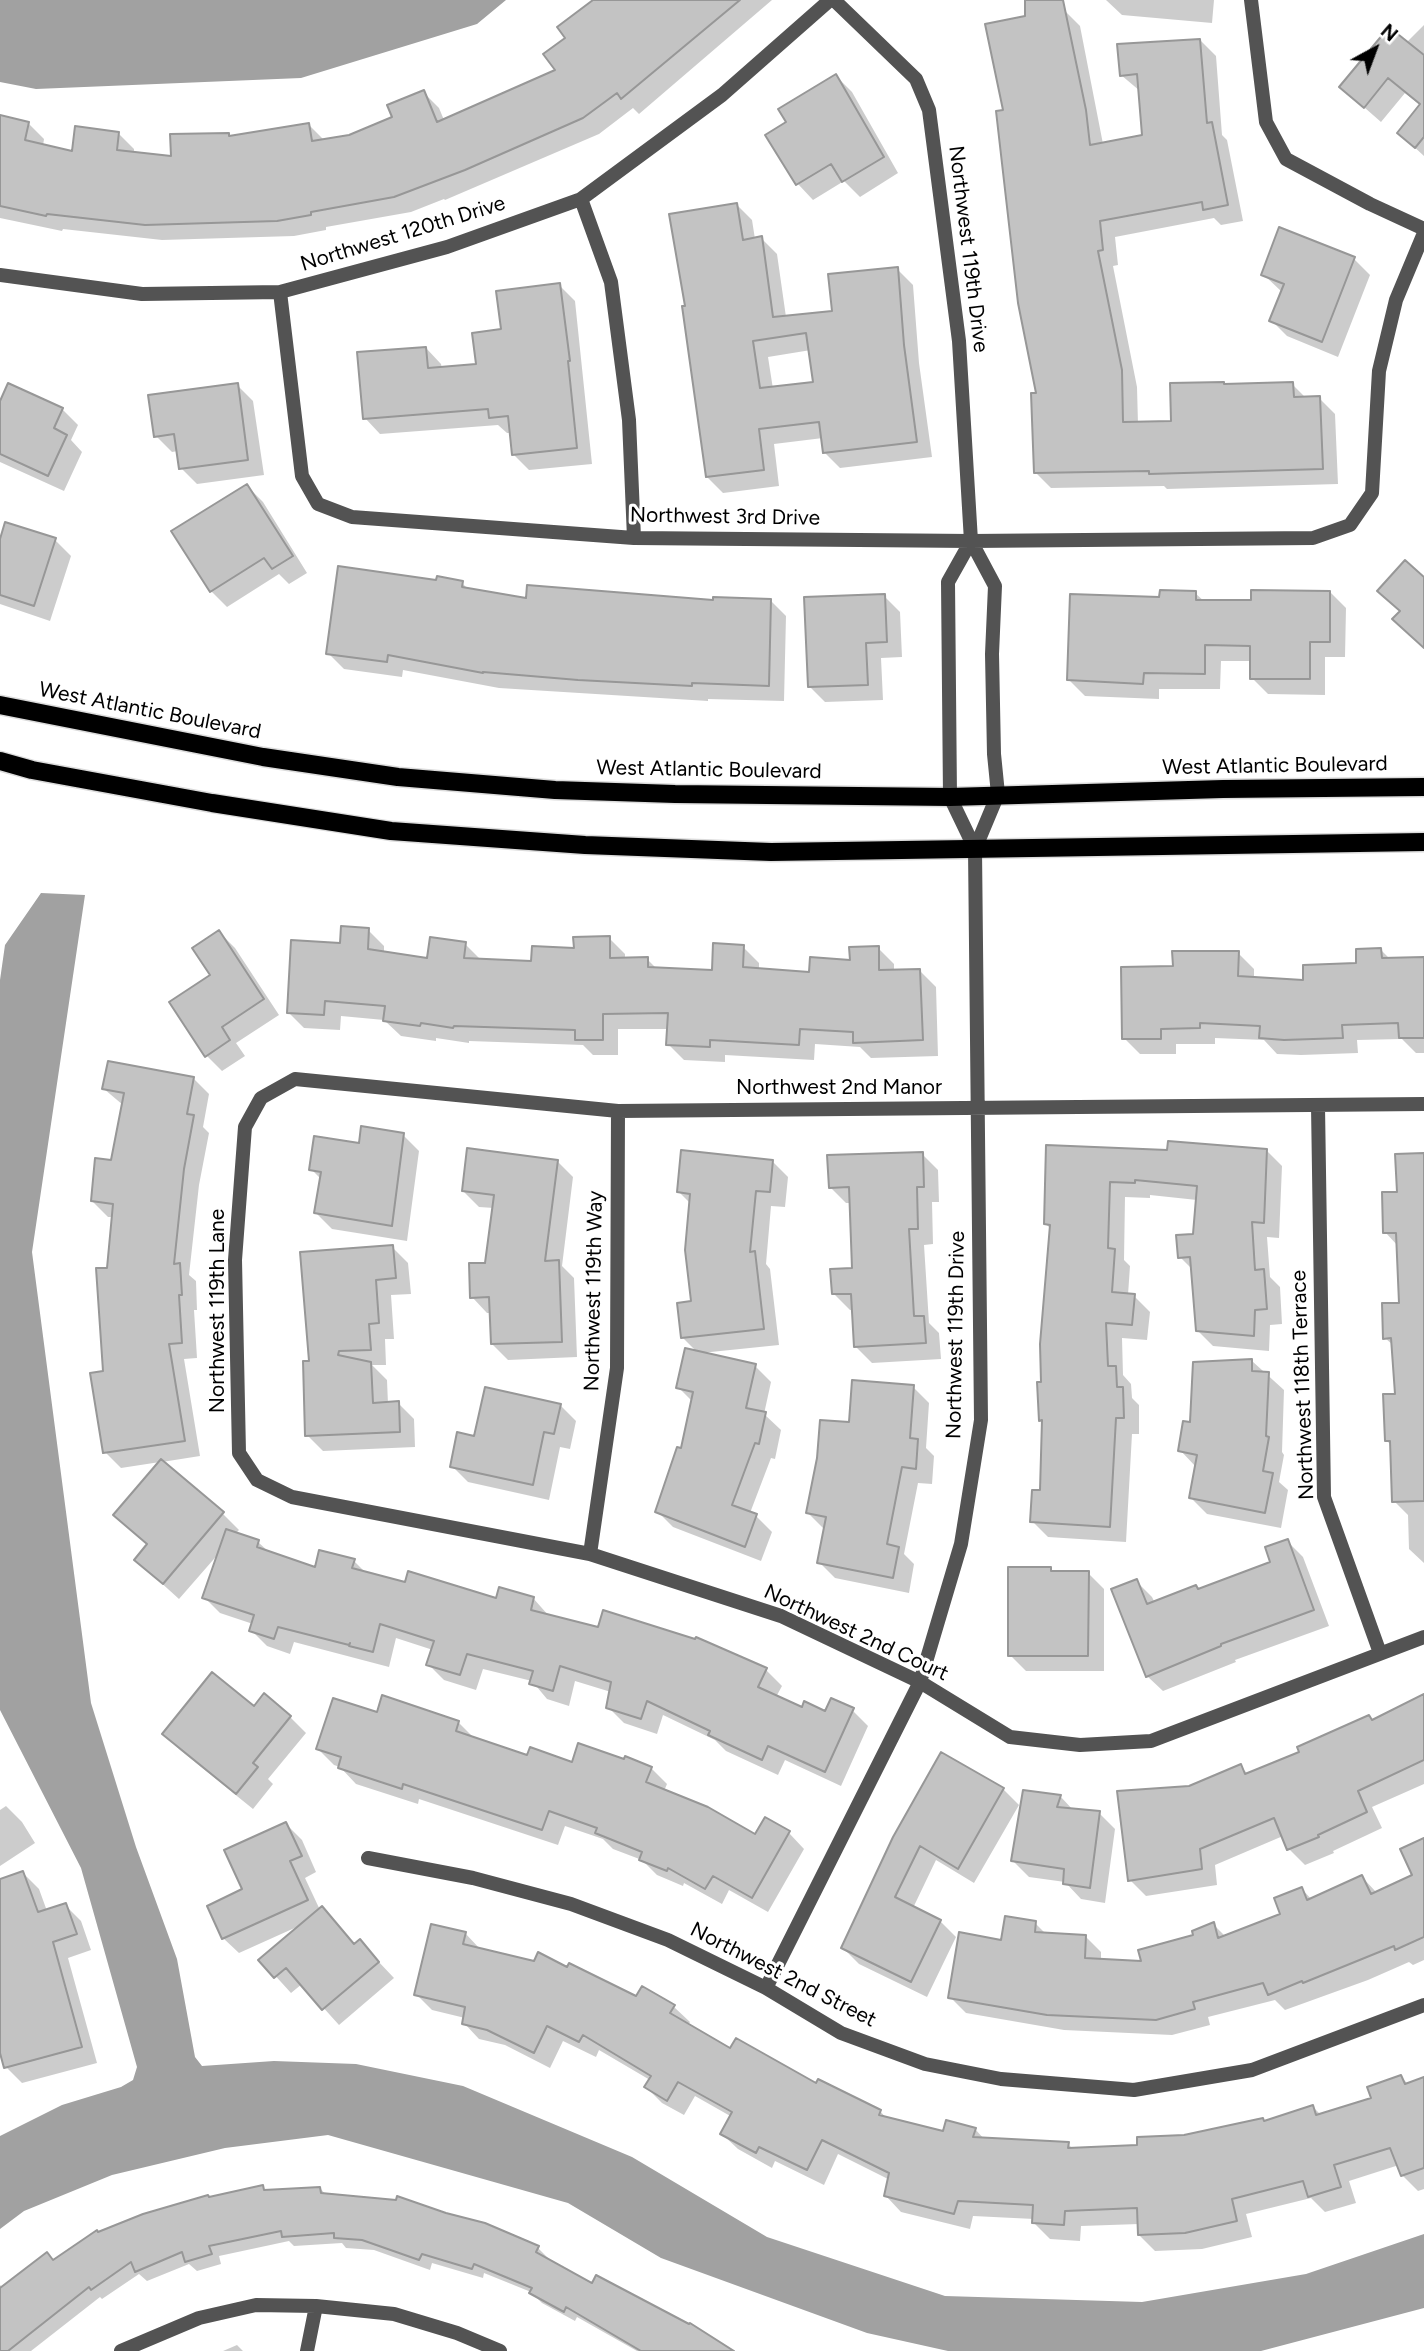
<!DOCTYPE html>
<html>
<head>
<meta charset="utf-8">
<style>
	body { margin:0 }
	#map { position:relative; width:1424px; height:2351px; overflow:hidden; background:#fff; font-family:Figtree,sans-serif }
	canvas { display:block }
	.north { position:absolute; left:1340px; top:14px; width:70px; height:70px; -webkit-text-stroke:5px #fff; paint-order:stroke; rotate:41deg; font-size:19px; font-weight:700; line-height:28px; text-align:center; color:#000 }
	.north::after { content:''; display:block; margin:auto; width:24px; height:32px; background:#000; clip-path:polygon(50% 0,100% 100%,50% 72%,0 100%) }
</style>
</head>
<body>
<div id="map">
<canvas width="1424" height="2351"></canvas>
<div class="north">N</div>
</div>
<script>
const context = document.querySelector('canvas').getContext('2d');
context.lineJoin = 'round';
function paint(path, color) { context.fillStyle = color; context.fill(path, 'evenodd'); }
function trace(path, color, width, dash) { context.strokeStyle = color; context.lineWidth = width; context.lineCap = dash ? 'butt' : 'round'; context.setLineDash(dash || []); context.stroke(path); }
function label(font, color, halo, rows, align = 'center') {
  context.font = font + ' Figtree,sans-serif'; context.lineWidth = 6; context.setLineDash([]); context.textBaseline = 'middle'; context.strokeStyle = halo; context.fillStyle = color; for (const [text, x, y, turn = 0] of rows) {
    context.save(); context.translate(x, y); context.rotate((+turn || 0) * Math.PI / 180); context.textAlign = isNaN(turn) ? turn : align; if (halo) context.strokeText(text, 0, 0); context.fillText(text, 0, 0); context.restore();
  }
}
const water = new Path2D(`
	M0,0H506L477,24L301,78L36,89L0,82Z
	M41,893L85,895L32,1252L91,1703L136,1847L177,1959L195,2057L202,2066L274,2061L356,2064L463,2086L632,2157L767,2237L945,2296L1142,2302L1306,2274L1424,2234V2308L1261,2351H948L867,2333L661,2258L568,2203L328,2135L225,2148L112,2175L24,2211L0,2229V2136L62,2105L121,2087L133,2080L137,2067L81,1868L0,1710V980L5,945Z`);
const shadow = new Path2D(`
	M601,0H772L639,114L633,108L599,134L445,200L444,199L411,212L326,227V230L294,236L162,240L63,229L62,231L0,218V117L28,123L44,139L43,146L74,153L118,133L134,149V154L172,158L228,134L231,138L308,124L325,141L349,137L394,118L423,92L439,108L444,120L558,71L567,38Z
	M1106,0H1214L1212,23L1122,15Z
	M1064,10L1080,26L1103,144L1144,137L1140,91L1121,75L1200,40L1216,56L1222,135L1227,140L1243,221L1221,225L1214,218L1115,237L1118,265L1113,266L1137,387L1138,424L1173,423L1292,384L1307,399L1319,398L1335,414L1338,484L1167,489L1164,486L1051,488L1035,472L1038,394L1005,112Z
	M1424,25V156L1399,133L1421,106L1405,93L1381,122L1341,87L1406,43Z
	M836,76L852,92L898,173L860,197L844,181L813,200L798,184L767,135L788,123Z
	M736,204L752,220L755,239L761,238L777,254L786,317L833,313L897,269L913,285L919,363L932,457L840,468L824,452L823,438L774,444L779,486L723,493L707,477L687,307ZM811,350L815,383L773,389L768,357Z
	M1354,259L1370,275L1338,357L1287,336L1271,320L1282,292L1263,274Z
	M559,285L575,301L592,464L529,470L513,454L511,433H507L498,425L380,434L365,418L426,348L441,364L442,369L478,366Z
	M237,385L253,401L264,475L197,484L181,468L178,451L172,452L156,436Z
	M0,405L62,409L78,425L71,440L82,452L64,491L0,462Z
	M247,486L263,502L307,573L289,584L279,574L227,607L211,591Z
	M55,540L71,556L50,621L0,604V544Z
	M437,582L462,583L469,590L527,600L715,602L770,600L786,616L784,701L708,699V701L499,688L403,670L402,677L344,669L328,653Z
	M1330,592L1346,608L1345,657H1325V695L1268,694L1252,678V661H1221L1220,689H1159V699L1085,696L1069,680L1161,599L1195,593L1205,602H1252Z
	M884,596L900,612L902,657L881,658L883,700L825,702L809,686Z
	M368,930L384,946V953L428,960L465,944L481,960L533,963L609,938L625,954V959H647L657,969L713,972L743,947L759,963V970L810,974L852,962L878,948L894,964V971H920L936,987L938,1056L871,1058L860,1047L815,1044L814,1060L725,1055V1062L684,1060L668,1044L669,1029H618V1055H593L583,1045L469,1041V1043L436,1038V1041L401,1036L384,1020L341,1016L340,1030L304,1028L288,1012L342,945Z
	M219,932L235,948L279,1015L236,1043L245,1056L222,1071L206,1055L212,976Z
	M1381,950L1390,959L1424,958V1053H1416L1402,1039L1357,1040L1358,1053L1301,1055L1277,1054L1264,1040L1215,1038V1044H1176V1054H1140L1124,1038L1174,968L1238,953L1254,969V979L1305,982L1358,965Z
	M193,1078L209,1094L203,1127L209,1133L199,1185L189,1275L196,1281L197,1310H194L197,1358L184,1359L200,1456L162,1462L223,1514L239,1530L235,1534L258,1542L270,1553L316,1569L354,1561L367,1574L406,1584L497,1601L533,1598L549,1616L766,1670L782,1686L776,1697L803,1709L826,1713L852,1710L868,1726L841,1786L785,1760L778,1775L726,1751L715,1740L663,1715L657,1734L624,1723L608,1707L611,1692L575,1681L569,1706L547,1699L532,1681L483,1669L476,1690L444,1680L428,1664L433,1650L396,1638L389,1667L294,1642L290,1654L267,1646L251,1630L253,1624L220,1613L204,1597L220,1552L179,1599L136,1560L148,1545L160,1462L121,1468L105,1452L108,1269L114,1217H108L92,1201L113,1162L123,1105L104,1089Z
	M403,1135L419,1151L407,1241L332,1229L316,1213L321,1179L311,1169L360,1145Z
	M1048,1147L1169,1152L1266,1150L1282,1166L1279,1238L1267,1237L1270,1277L1280,1287L1282,1324L1270,1325L1269,1351L1213,1346L1197,1330L1193,1270L1180,1257L1195,1236L1197,1200L1150,1195V1198L1125,1197L1124,1260L1130,1266L1128,1295L1134,1296L1150,1312L1147,1340L1122,1338L1123,1375L1131,1384L1132,1398L1139,1405V1434H1132L1126,1542L1048,1537L1032,1521L1041,1492L1043,1423L1040,1420L1051,1229L1046,1224Z
	M922,1154L938,1170L939,1202H932L933,1244L924,1245L929,1323L939,1333L941,1359L872,1363L856,1347L854,1310H850L834,1294L854,1270L852,1203H846L830,1187Z
	M1424,1155V1563L1409,1549L1408,1515L1394,1501L1391,1445L1387,1441L1396,1396L1394,1346L1385,1338L1400,1305L1398,1246L1385,1232L1399,1193Z
	M557,1161L573,1177L562,1266L574,1278L577,1357L508,1360L492,1344L491,1313H487L472,1297L487,1265L494,1208L479,1207L463,1191Z
	M772,1161L788,1177L785,1207L771,1206L766,1264L770,1269L779,1345L701,1353L755,1366L771,1382L764,1414L781,1430L775,1459L771,1458L750,1513L756,1516L772,1532L761,1561L673,1527L657,1511L682,1451L693,1402L678,1387L698,1353L682,1337L693,1303L691,1204L679,1192Z
	M392,1247L408,1263L411,1294L391,1295L394,1339H385L386,1365H372L387,1380L388,1404L398,1403L414,1419L415,1447L323,1451L307,1435L311,1362Z
	M1252,1361L1284,1390L1282,1452L1284,1455L1279,1482L1288,1490L1281,1528L1207,1514L1191,1498L1196,1467L1180,1450L1192,1424Z
	M913,1387L929,1403L926,1448L934,1456L932,1484L918,1483L904,1554L914,1564L909,1593L835,1578L819,1562L824,1529L808,1513L850,1424Z
	M560,1405L576,1421L570,1449L560,1447L549,1500L468,1482L452,1466L475,1438Z
	M1287,1541L1303,1557L1329,1626L1235,1660L1236,1662L1163,1691L1147,1676L1136,1581L1152,1597L1155,1603L1196,1587L1199,1590L1273,1563Z
	M1050,1569L1054,1573H1088L1104,1589V1671H1026L1010,1655Z
	M1424,1698V1784L1372,1807L1382,1828L1333,1851L1334,1853L1305,1865L1289,1849L1283,1836L1215,1865L1217,1885L1146,1896L1130,1880L1189,1787L1240,1766L1249,1775Z
	M254,1709L290,1717L306,1733L268,1779L273,1784L253,1809L180,1750L164,1734Z
	M378,1715L458,1722L475,1739L528,1757L573,1764L651,1768L667,1784L664,1791L756,1836L789,1833L804,1849L768,1912L729,1890L722,1904L684,1883L683,1886L657,1875L642,1860L613,1849L603,1839L565,1826L558,1845L419,1799L418,1804L356,1784L340,1767L334,1765L318,1749Z
	M1003,1789L1019,1805L974,1883L936,1860L913,1908L940,1921L956,1937L927,1997L859,1964L843,1948L895,1838Z
	M1060,1796L1074,1811L1099,1813L1115,1829L1105,1903L1081,1899L1065,1882L1029,1877L1013,1861Z
	M6,1806L22,1822L35,1843L0,1866V1810Z
	M286,1824L302,1840L316,1872L305,1878L320,1910L322,1909L356,1945L360,1942L394,1978L339,2025L302,1984L291,1993L261,1960L299,1926L239,1953L223,1938L244,1890Z
	M1424,1840V1960L1413,1965L1409,1962L1368,1980L1285,2010L1275,2000L1208,2017L1210,2025L1172,2035L1064,2030L966,2013L950,1997L1002,1942L1035,1923L1047,1935L1085,1936L1101,1952V1960L1143,1962L1195,1937L1213,1924L1226,1937L1282,1915L1302,1889L1312,1900L1362,1877L1377,1893L1414,1876Z
	M23,1873L39,1889L47,1911L65,1905L81,1921L91,1950L68,1958L97,2063L22,2083L6,2067L0,2047V1880Z
	M465,1933L481,1950L637,1999L674,2007L690,2022L688,2025L730,2051L880,2111L887,2119L944,2133L975,2129L985,2140L1068,2144L1073,2149L1139,2146L1265,2122L1313,2107L1321,2115L1374,2099L1401,2077L1409,2085L1424,2079V2189L1418,2191L1402,2175L1399,2165L1349,2181L1356,2203L1325,2212L1311,2198L1246,2214L1252,2237L1202,2249L1155,2251L1139,2235V2224L1081,2226L1080,2241L1050,2239L1034,2223V2219L973,2216L970,2229L901,2212L886,2196L890,2180L838,2154L824,2185L775,2161L772,2168L738,2149L722,2134L732,2117L695,2096L684,2115L662,2103L646,2087L650,2080L599,2050L596,2057L563,2041L550,2068L505,2045L479,2039L464,2023L465,2018L432,2010L416,1994Z
	M262,2187L267,2192L320,2188L326,2195L538,2248L548,2258L547,2260L592,2285L735,2351H637L577,2317L575,2321L542,2303L531,2292L484,2273L483,2278L432,2263L430,2270L374,2250L346,2248L342,2243L294,2246L289,2241L219,2256L221,2264L197,2271L189,2264L147,2281L139,2274L102,2299L100,2297L31,2351H0V2285L3,2288L54,2262L209,2199Z
	M237,2345L243,2351H223Z`);
const building = new Path2D(`
	M593,0H740L621,99L617,93L583,118L465,170L394,197L311,212V215L277,221L145,225L47,214L46,216L0,206V115L29,122L25,140L72,151L75,126L119,132L117,150L171,156L170,134L229,133V136L309,123L312,141L349,135L392,117L387,105L424,90L437,122L555,70L543,54L565,38L557,27Z
	M1025,0H1063L1086,110L1090,145L1142,135L1137,74L1120,76L1117,44L1200,39L1207,123L1212,122L1228,205L1203,210L1202,202L1100,221L1103,250L1098,251L1122,370L1123,422L1171,421L1170,383L1224,382V384L1293,382L1294,397L1320,396L1323,469L1149,474V471L1034,473L1031,393H1036L1018,303L996,111L1003,110L985,24L1025,16Z
	M1389,27L1424,55V137L1415,148L1397,133L1420,104L1388,78L1364,108L1339,87Z
	M836,74L884,157L842,182L831,164L796,185L765,135L786,122L778,109Z
	M737,203L743,240L762,236L773,317L832,311L828,274L898,267L904,345L917,442L823,453L819,422L759,429L764,470L706,477L682,306H685L669,214ZM806,333L813,382L760,388L753,341Z
	M1279,227L1355,257L1322,342L1269,321L1284,284L1261,275Z
	M560,283L570,361H568L577,448L512,455L508,416L489,418L488,409L363,419L357,352L426,347L428,368L476,364L472,333L501,329L496,291Z
	M8,383L63,408L54,428L67,435L48,476L0,454V401Z
	M238,383L248,460L179,469L174,434L154,437L148,395Z
	M247,484L293,556L272,569L264,558L210,592L171,531Z
	M5,522L56,538L34,606L0,595V539Z
	M1405,560L1424,577V648L1392,619L1400,611L1377,591Z
	M338,566L436,580L437,576L463,581L462,587L526,598L527,585L713,600V597L771,599L769,686L692,683V686L578,680L483,672V673L388,655L387,662L326,654Z
	M1160,590L1196,591V600H1251V590L1330,591V642H1310V679H1250V646L1205,645V674L1144,673L1143,684L1067,680L1070,594L1159,597Z
	M885,594L887,642L866,643L868,685L808,687L804,597Z
	M341,926L369,928L368,949L427,958L430,937L466,942L464,958L531,961L532,946L574,948L573,937L610,936V958L648,957V967L712,970L713,943L744,945L743,967L809,972L810,957L850,960L849,947L879,946V970L920,969L923,1040L853,1043V1032L800,1029L799,1045L710,1040V1047L666,1045L668,1013L603,1014V1040H575V1030L454,1026L453,1028L421,1023L420,1026L383,1021L385,1006L325,1001L324,1015L287,1013L291,940L340,943Z
	M219,930L264,999L222,1027L230,1040L205,1057L169,1002L210,975L192,948Z
	M1381,948L1382,958L1424,957V1038H1399L1398,1023L1342,1025L1343,1038L1284,1040L1259,1038L1260,1026L1200,1023V1028L1161,1029V1039H1122L1121,967L1173,966L1172,951H1239L1238,976L1303,980V965L1356,963V949Z
	M108,1061L194,1077L187,1114L194,1115L184,1169L174,1264L180,1263L182,1295H179L182,1343L169,1344L185,1441L103,1453L90,1373L103,1371L96,1268H107L113,1204L91,1201L95,1158L111,1160L124,1093L102,1089Z
	M361,1126L404,1133L392,1226L314,1213L321,1172L309,1170L314,1136L359,1143Z
	M1168,1141L1267,1149L1264,1223L1252,1222L1255,1270L1264,1269L1267,1309L1255,1310L1254,1336L1196,1331L1190,1257L1178,1258L1176,1235L1193,1234L1197,1186L1135,1180V1183L1110,1182L1108,1248L1115,1249L1112,1292L1135,1294L1132,1325L1106,1323L1108,1366H1116L1117,1387H1123L1124,1418H1116L1110,1527L1030,1522L1032,1490H1040L1042,1420L1039,1421L1037,1382H1041L1040,1344L1050,1225L1044,1224L1046,1145L1167,1150Z
	M467,1148L558,1160L545,1261L559,1260L562,1342L491,1344L489,1297L470,1298L469,1263H485L494,1195L462,1191Z
	M681,1150L773,1160L770,1192L756,1191L750,1252L755,1251L764,1329L681,1338L677,1303L691,1301L685,1250L690,1194L677,1192Z
	M923,1152L924,1187H917L918,1229H909L914,1316H924L926,1343L854,1347L851,1294H832L830,1269L852,1268L849,1187L829,1188L827,1155Z
	M1424,1153V1501L1392,1502L1390,1441H1385L1383,1394H1395L1391,1338L1383,1339L1382,1303H1399L1396,1233H1383L1382,1192H1397L1395,1154Z
	M393,1245L396,1278L376,1280L379,1323L369,1324L371,1350L339,1351L338,1355L371,1362L373,1403L399,1401L400,1432L305,1436L303,1361H309L300,1252Z
	M685,1348L756,1364L746,1408L766,1412L759,1444L755,1443L732,1505L757,1514L745,1547L655,1512L677,1447L681,1448L693,1392L676,1388Z
	M1252,1359V1371L1269,1372L1266,1436L1269,1437L1263,1471L1273,1473L1265,1513L1189,1498L1197,1455L1178,1451L1183,1421L1190,1422L1193,1362Z
	M852,1380L914,1385L910,1438L918,1439L916,1469L902,1467L887,1544L899,1547L893,1578L817,1563L826,1517L806,1513L817,1458L820,1420L849,1422Z
	M485,1387L561,1404L554,1434L544,1432L533,1485L450,1467L457,1432L474,1436Z
	M161,1459L224,1512L163,1584L134,1560L147,1544L113,1515Z
	M226,1529L259,1540L257,1547L315,1567L319,1550L355,1559L352,1568L405,1582L408,1571L496,1598L499,1587L534,1597L531,1610L598,1627L603,1610L695,1639L696,1637L767,1668L758,1687L802,1707L804,1701L825,1711L831,1698L854,1708L825,1772L768,1746L762,1760L708,1735L710,1731L647,1701L641,1719L606,1708L611,1682L560,1666L553,1691L529,1684L533,1671L467,1654L460,1675L426,1665L434,1641L380,1624L373,1652L349,1646L350,1643L349,1645L278,1627L274,1639L249,1631L254,1615L202,1598Z
	M1288,1539L1314,1610L1221,1644V1646L1146,1677L1111,1589L1137,1579L1147,1604L1196,1585L1198,1589L1270,1562L1265,1547Z
	M1008,1567H1051V1571H1089L1088,1656H1008Z
	M212,1672L254,1706L264,1693L291,1716L253,1763L258,1767L236,1794L162,1734Z
	M1424,1694V1760L1358,1791L1367,1812L1318,1835L1319,1837L1287,1850L1274,1818L1200,1849L1202,1869L1128,1881L1117,1791L1189,1786L1241,1764L1245,1774L1299,1752L1297,1747L1369,1715L1372,1720Z
	M382,1695L459,1721L456,1731L527,1755L530,1747L572,1762L578,1743L624,1759L625,1756L652,1767L646,1782L708,1807L755,1834L765,1817L790,1831L752,1898L713,1876L705,1889L668,1868L667,1871L639,1860L642,1852L595,1833L597,1828L549,1811L542,1830L403,1784L402,1789L338,1768L341,1757L316,1749L333,1698L377,1712Z
	M941,1752L1004,1788L958,1869L920,1846L895,1897L941,1920L911,1982L841,1948L893,1837Z
	M1023,1790L1061,1795L1057,1807L1100,1811L1090,1888L1063,1884L1064,1869L1011,1861Z
	M286,1822L302,1856L290,1861L308,1900L222,1939L207,1906L242,1889L224,1850Z
	M1424,1838V1937L1395,1950L1394,1946L1303,1983L1302,1981L1268,1995L1263,1983L1193,2002L1195,2009L1156,2020L1047,2015L948,1998L959,1932L1001,1940L1005,1916L1036,1921L1035,1932L1086,1935L1085,1958L1141,1961L1138,1950L1193,1935L1192,1931L1214,1922L1218,1938L1280,1914L1274,1898L1302,1887L1307,1900L1362,1875L1371,1894L1412,1875L1400,1849Z
	M23,1871L38,1912L66,1903L77,1934L53,1942L82,2047L4,2068L0,2053V1879Z
	M322,1906L354,1944L360,1939L379,1962L322,2010L286,1968L274,1978L258,1960Z
	M431,1924L466,1932L463,1944L534,1961L538,1952L567,1967L569,1963L636,1996L642,1986L675,2005L670,2013L730,2048L736,2038L816,2083L818,2079L881,2110L879,2115L943,2131L946,2120L976,2128L973,2137L1069,2142L1068,2148L1137,2145V2137L1184,2135L1263,2118L1264,2121L1313,2105L1316,2115L1371,2098L1367,2087L1401,2075L1405,2084L1424,2077V2168L1401,2176L1390,2148L1334,2165L1341,2187L1308,2197L1303,2181L1232,2199L1237,2221L1185,2233L1138,2235L1137,2208L1065,2211L1064,2225L1032,2223L1033,2205L958,2201L954,2214L884,2196L889,2173L822,2140L807,2170L759,2147L756,2153L720,2134L732,2112L678,2082L667,2101L644,2087L651,2076L583,2035L579,2042L547,2026L534,2053L487,2030L462,2024L465,2007L414,1995Z
	M263,2185L264,2190L320,2187L321,2193L396,2200L397,2196L446,2213L485,2223L539,2246L536,2252L592,2283L596,2275L689,2324L690,2323L734,2351H641L566,2307L564,2312L529,2293L532,2288L474,2264L472,2269L422,2254L419,2260L362,2240L334,2238V2233L282,2237L281,2231L209,2246L212,2254L185,2262L182,2252L135,2272L131,2262L91,2290L89,2287L8,2351H0V2288L47,2252L53,2260L97,2230L98,2232L143,2214L208,2195L209,2197Z`);
const minor = new Path2D(`
	M1251,0L1266,122L1286,159L1370,204L1424,229
	M581,199L611,282L629,420L634,538
	M0,275L142,294L280,292L447,247L581,199L722,95L830,0
	M280,292L302,476L318,504L352,517L634,538L971,541L1313,538L1350,525L1372,493L1379,371L1396,300L1424,233
	M971,541L948,582L950,797L975,849
	M1424,1104L618,1111L295,1079L261,1098L245,1127L235,1260L239,1453L257,1480L292,1497L590,1554L781,1616L920,1682L1010,1737L1080,1745L1151,1741L1424,1637
	M1318,1106L1324,1497L1380,1653
	M590,1554L617,1368L618,1111
	M368,1858L473,1878L571,1904L668,1940L766,1988L841,2033L925,2064L1001,2079L1134,2090L1252,2070L1424,2005
	M766,1988L920,1682L961,1544L981,1420L975,849L998,794L994,754L992,654L995,586L971,541L959,341L929,110L916,79L834,0
	M121,2351L199,2318L256,2305L316,2306L394,2314L457,2333L500,2351
	M307,2351L316,2306`);
const primary = new Path2D(`
	M0,705L263,757L398,777L555,790L675,794L950,797L1223,789L1424,787
	M0,761L32,770L212,803L391,831L585,845L771,852L1424,842`);
const streetNames = [
	["Northwest 120th Drive",403,234,-17],
	["Northwest 119th Drive",968,249,83],
	["Northwest 3rd Drive",725,517,1],
	["West Atlantic Boulevard",150,711,11],
	["West Atlantic Boulevard",1275,766,-1],
	["West Atlantic Boulevard",709,770,1],
	["Northwest 2nd Manor",839,1088],
	["Northwest 119th Way",594,1291,-89],
	["Northwest 119th Lane",218,1311,-90],
	["Northwest 119th Drive",956,1335,-89],
	["Northwest 118th Terrace",1303,1385,-92],
	["Northwest 2nd Court",856,1633,25],
	["Northwest 2nd Street",783,1975,27]
];
paint(water, '#a1a1a1');
paint(shadow, '#0003');
paint(building, '#c3c3c3');
trace(building, '#979797', 2);
trace(primary, '#dbdbdb', 21);
trace(minor, '#535353', 14);
trace(primary, '#000', 18);
label('21px', '#000', '#fff', streetNames);
</script>
</body>
</html>
